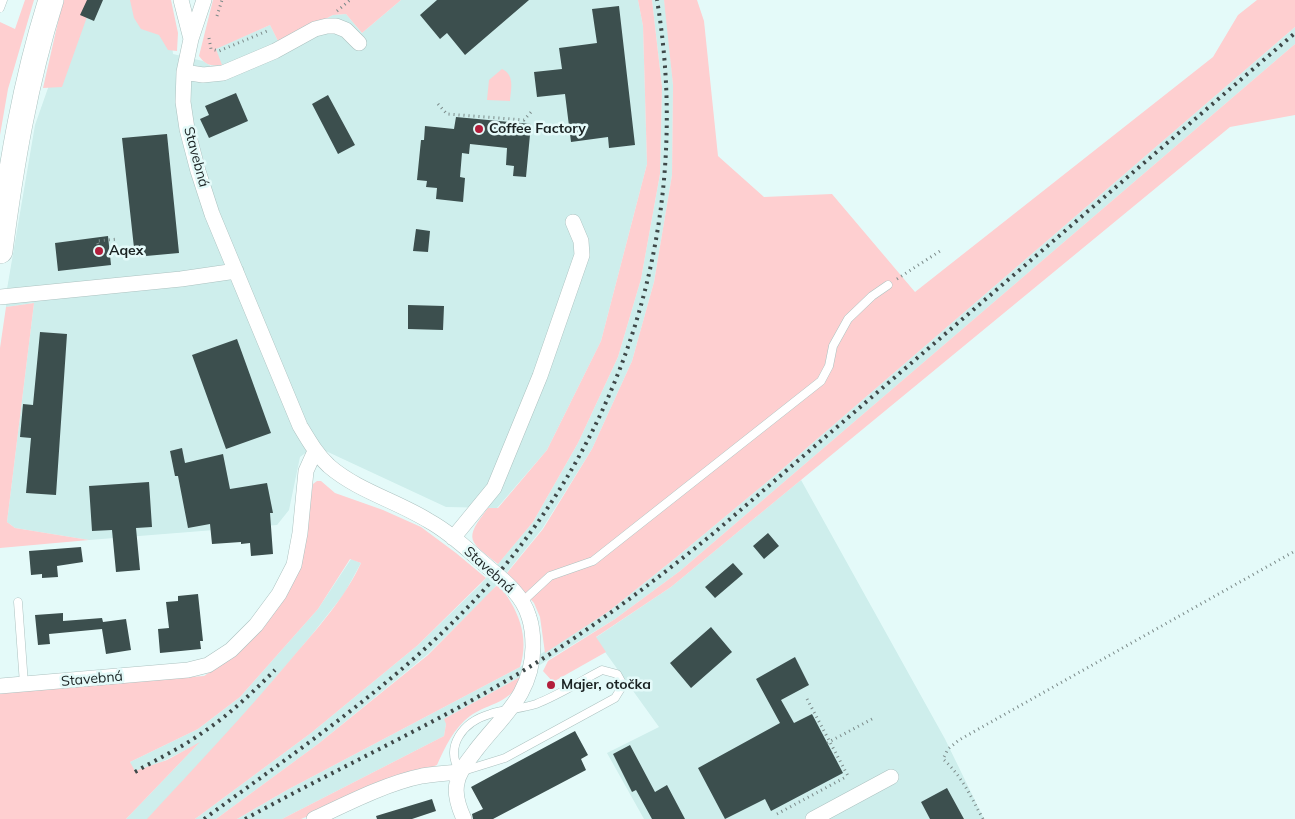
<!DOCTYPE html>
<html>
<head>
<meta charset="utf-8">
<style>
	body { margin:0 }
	canvas { display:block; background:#e4faf9 }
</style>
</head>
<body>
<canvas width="1295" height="819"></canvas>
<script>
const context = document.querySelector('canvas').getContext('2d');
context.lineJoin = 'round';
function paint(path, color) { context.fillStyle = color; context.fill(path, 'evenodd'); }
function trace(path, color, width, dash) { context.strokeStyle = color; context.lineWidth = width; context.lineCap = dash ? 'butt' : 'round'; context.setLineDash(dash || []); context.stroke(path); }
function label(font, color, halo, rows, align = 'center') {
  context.font = font + ' Mulish,sans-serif'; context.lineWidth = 5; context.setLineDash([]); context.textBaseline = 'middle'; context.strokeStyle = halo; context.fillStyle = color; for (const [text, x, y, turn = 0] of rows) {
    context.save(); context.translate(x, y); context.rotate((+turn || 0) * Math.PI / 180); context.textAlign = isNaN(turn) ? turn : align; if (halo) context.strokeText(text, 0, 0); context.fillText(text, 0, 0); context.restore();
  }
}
const built = new Path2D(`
	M79,0H163L169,20L173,54L203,61L211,66L217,54L215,49L270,25L279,43L333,15L346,14L362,33L401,0H638L643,26L647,164L601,341L547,450L497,508L446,507L315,446L300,457L289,510L277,525L89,540L15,528L7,522L34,303L6,307L7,289L35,125Z
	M652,0H664L666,12L673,85L672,175L654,282L632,361L592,449L542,529L491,592L428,654L318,744L216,819H195L311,733L418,645L481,584L533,522L578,443L618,357L641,279L660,174L662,87Z
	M1295,27V44L680,571L615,619L520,677L445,719L446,724L444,736L282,819H237L287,790L520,667L609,611L673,560L780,471Z
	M801,480L945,739L984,819H644L607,753L659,727L595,638L671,587Z
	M351,559L361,563L344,594L310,637L229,733L148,819H126L198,744L135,775L130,762L198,729L240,697L318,609Z`);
const green = new Path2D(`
	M25,0H34L8,89L0,135V22L15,29Z
	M63,0H93L62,87L43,88Z
	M130,0H171L178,33L177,51L168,50L159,35L141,29L134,18Z
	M213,0H401L362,33L346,14L333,15L279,43L270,25L216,49L222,65C212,66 206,66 199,56Z
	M638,0H652L662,87L660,174L641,279L618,357L578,443L533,522L498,564C469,541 463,540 488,508H498L547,450L601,341L647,164L643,26Z
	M664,0H697L704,21L718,156L764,197L832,194L915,292L1213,57L1238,15L1257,0H1295V27L780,471L673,560L609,611L545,653L540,617L534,603L507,573L543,529L592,449L632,361L654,282L672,175L673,85Z
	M1295,44V115L1230,127L671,587L596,637L606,652L553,682L543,671L548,661L615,619L680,571Z
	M502,69C515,75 511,89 510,101L487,100L489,80Z
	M34,303L7,522L15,528L89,540L0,548V348L6,307Z
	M317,481H321L335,493L383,510L421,527L456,553L486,578L418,645L311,733L195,819H147C196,766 246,713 292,658C317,629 345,598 361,563L350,559L318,609L240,697L198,729L130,762L135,771L167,760L200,742L126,819H0V692L204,676L236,655L258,632L305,532L313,484Z
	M498,584C518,608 530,637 520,667L287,790L237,819H216L318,744L428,655Z
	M520,677C514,703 488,703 470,716C454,728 445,747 437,765L301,819H282L444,736L446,724L444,719Z`);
const building = new Path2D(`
	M87,0H103L94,21L80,15Z
	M437,0H529L465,55L447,33L440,39L420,15Z
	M619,6L635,145L609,148L608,137L571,142L565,94L537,97L534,72L562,69L559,48L597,43L592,9Z
	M236,93L248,121L209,138L200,119L209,115L205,106Z
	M328,95L355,145L338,154L312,104Z
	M456,117L531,124L526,177L513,176L514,166L506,165L507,148L470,144L469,154L462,153L460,177L465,178L463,202L436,199L437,188L426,187L427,181L417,180L421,140H424L425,126L454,129Z
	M167,134L179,253L135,257L122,138Z
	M416,229L430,231L428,252L413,251Z
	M108,236L111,265L58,271L55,243Z
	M408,305L444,306L443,330L408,329Z
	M40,332L67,334L56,495L26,493L31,438L20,437L23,404L33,405Z
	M237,339L271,433L226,449L192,355Z
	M182,448L185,463L223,454L230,489L267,483L273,513H270L273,554L251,556L250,543L241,544V542L212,544L210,524L188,528L178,476H175L170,451Z
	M149,482L152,527L136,528L140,570L116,572L112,530L92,531L89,486Z
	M768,533L779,546L764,559L753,546Z
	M81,547L83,562L57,566L58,577L42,578V574L31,575L29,551Z
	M733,563L743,574L715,598L705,587Z
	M198,594L203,641H200L201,649L160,653L158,629L169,628L166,602L178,601V596Z
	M63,613V621L102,618L103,622L126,619L131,650L106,654L102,629L49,634L50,644L38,645L35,615Z
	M711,627L732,652L691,688L670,663Z
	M795,657L809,685L781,700L794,723L812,714L843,773L771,811L765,799L725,819L698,768L780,723L756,679Z
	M575,731L588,755L581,759L586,770L493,819H473L472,814L483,809L471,787Z
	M630,745L655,792L667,785L685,819H652L636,790L632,792L613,754Z
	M947,788L964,819H930L921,802Z
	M432,799L436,811L412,819H377L376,816Z`);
const path = new Path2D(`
	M337,11L350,0
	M217,16L222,0
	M209,38L211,49L219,51L267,31
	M438,104L447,114L524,120L532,111
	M98,244L97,241L118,239
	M897,279L940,251
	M807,699L848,776
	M827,743L872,719
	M777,814L844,778
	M983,819C971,797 962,776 943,759L948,749L959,740L1295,551`);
const service = new Path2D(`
	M0,8L3,0
	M18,602L24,684
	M522,602L550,576L593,561L821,381L829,366L833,346L848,319L872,296L888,285
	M602,670L617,674L623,685L615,698L505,758L460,772C444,746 463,722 490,714C505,709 521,709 536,704C557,696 581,681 602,670Z`);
const minor = new Path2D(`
	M181,0L191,39
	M204,0L191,39L184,72L183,102L187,129L198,171L212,214L300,426C309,441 317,455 329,466C358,491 397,501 429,521C451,533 470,552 489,568C505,581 523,596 529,617C532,626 533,637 533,647C532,695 503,715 476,750C469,760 459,770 457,783C454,795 459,808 464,819
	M184,72L203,75L223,73L275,51L315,29L327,26H336L346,30L359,43
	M0,297L181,279L236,271
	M453,538L494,488L540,376L582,255L581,241L573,222
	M0,686L188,670L208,665L231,650L256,625L279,594L294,565L300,533L306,471L315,451
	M314,819C346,804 387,783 422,776C434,774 447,773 460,772
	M813,819L891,777`);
const primary = new Path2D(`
	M0,251C11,166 25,82 51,0`);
const rail = new Path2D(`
	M135,772C157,759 181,748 202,733C229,715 252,693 275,670
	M204,819C287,758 374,699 448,627C617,464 696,232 657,0
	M245,819C340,767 439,722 531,666C596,626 656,580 715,532L1295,33`);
const markers = [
	[479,129,5,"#b21f3c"],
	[99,251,5,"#b21f3c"],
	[551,685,5,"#b21f3c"]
];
const poiNames = [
	["Coffee Factory",489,129],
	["Aqex",109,251],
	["Majer, otočka",561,685]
];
const streetNames = [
	["Stavebná",196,157,75],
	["Stavebná",489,570,42],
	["Stavebná",92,679,-5]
];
paint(built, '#ceeeec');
paint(green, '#fecfd0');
paint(building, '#3c4f4e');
trace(service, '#acc2c0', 9);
trace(minor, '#acc2c0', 16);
trace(primary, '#acc2c0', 26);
trace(path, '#7b8a89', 3, [1, 4]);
trace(service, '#fff', 8);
trace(minor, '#fff', 15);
trace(primary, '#fff', 25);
trace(rail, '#3e4848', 4, [2.5, 5]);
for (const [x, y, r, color] of markers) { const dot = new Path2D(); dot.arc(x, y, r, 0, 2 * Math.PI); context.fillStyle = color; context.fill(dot); trace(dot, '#e4faf9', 2); }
label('bold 14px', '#1b2323', '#e4faf9', poiNames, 'left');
label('14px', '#1b2323', '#e4faf9', streetNames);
</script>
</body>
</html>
